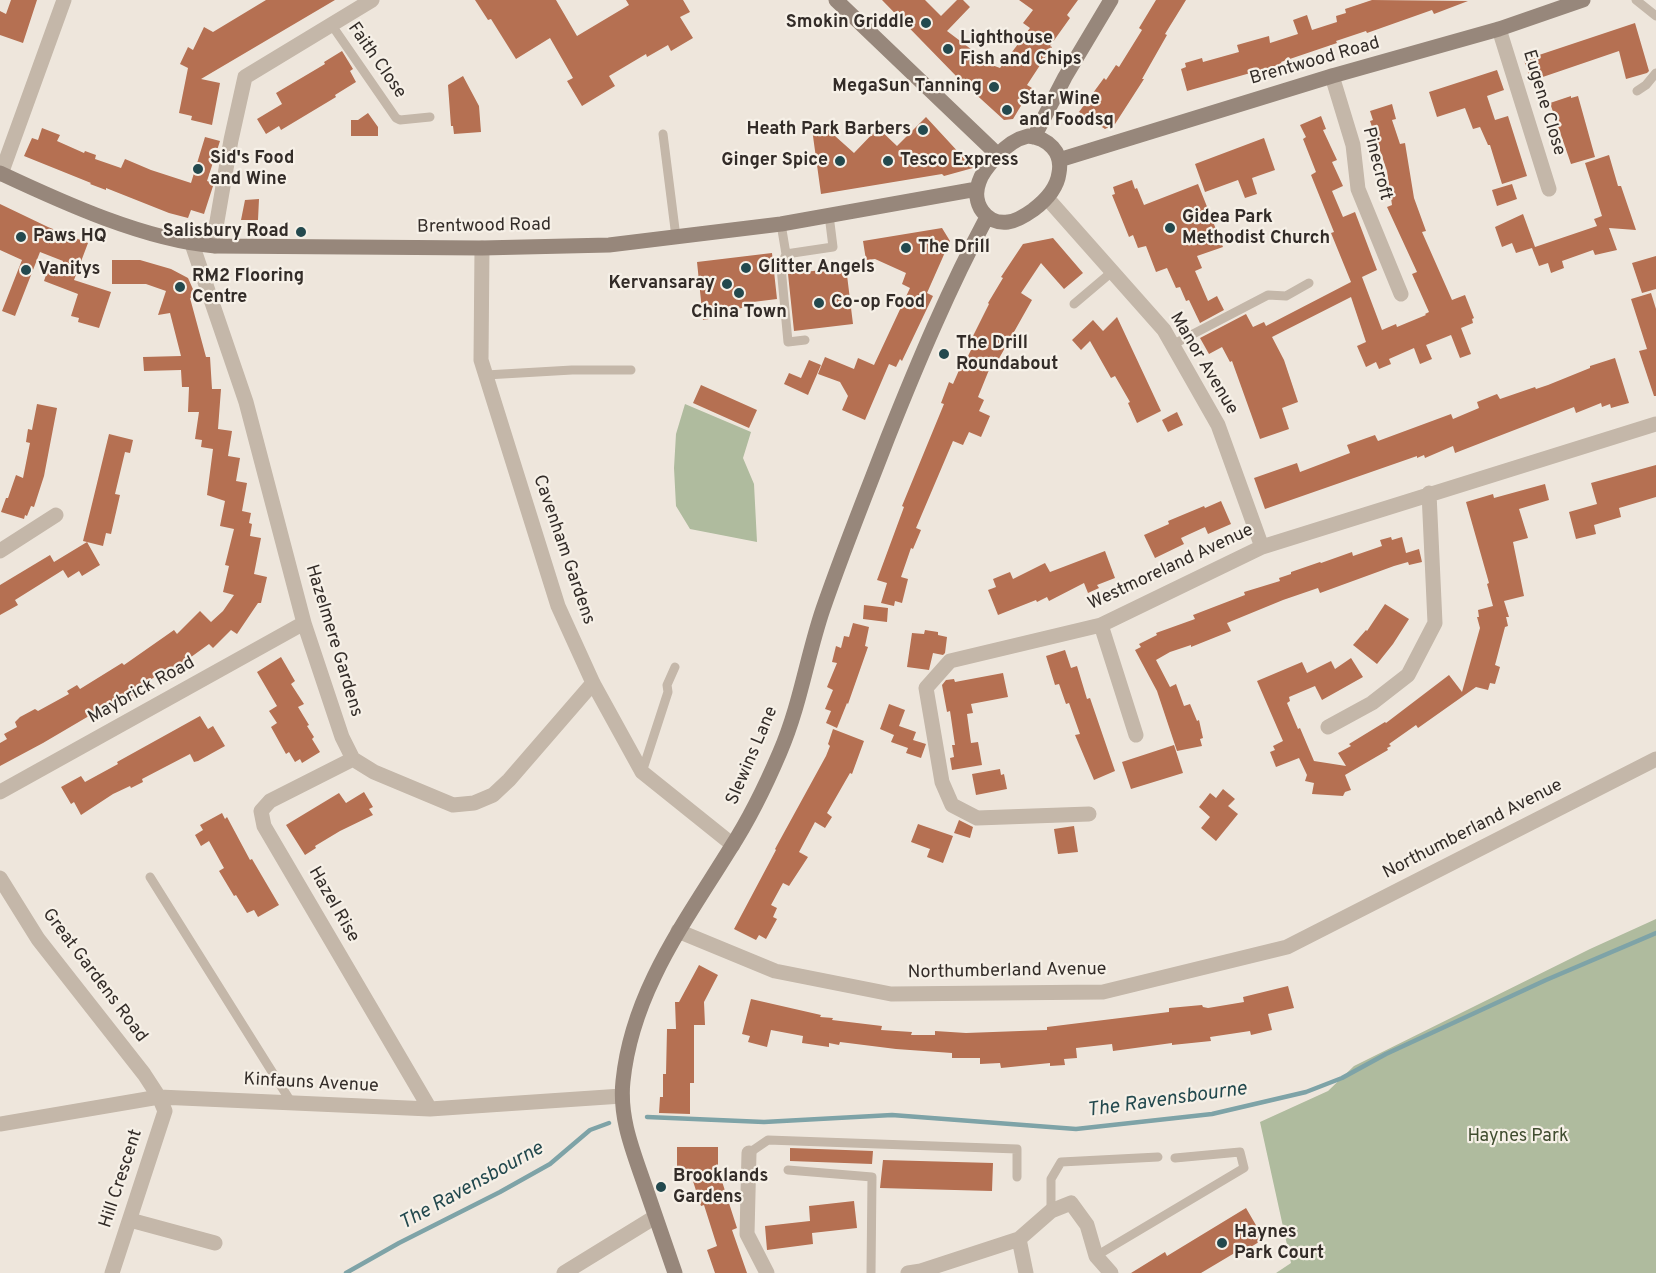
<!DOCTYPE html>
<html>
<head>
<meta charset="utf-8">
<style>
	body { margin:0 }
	canvas { display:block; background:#eee6dc }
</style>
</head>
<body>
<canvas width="1656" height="1273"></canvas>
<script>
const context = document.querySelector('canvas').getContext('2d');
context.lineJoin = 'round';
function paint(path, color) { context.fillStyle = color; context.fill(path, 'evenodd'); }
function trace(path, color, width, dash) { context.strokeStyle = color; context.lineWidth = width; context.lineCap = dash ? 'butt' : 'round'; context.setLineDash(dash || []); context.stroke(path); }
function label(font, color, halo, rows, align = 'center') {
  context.font = font + ' Overpass,sans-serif'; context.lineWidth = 4.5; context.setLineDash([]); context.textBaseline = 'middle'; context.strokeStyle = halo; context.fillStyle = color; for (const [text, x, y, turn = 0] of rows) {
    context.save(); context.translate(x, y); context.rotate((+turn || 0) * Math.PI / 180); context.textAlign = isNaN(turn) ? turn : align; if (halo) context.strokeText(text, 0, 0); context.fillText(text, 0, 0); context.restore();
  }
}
const green = new Path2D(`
	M685,404L751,432L743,458L754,484L757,542L690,529L676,506L674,468L676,434Z
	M1656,919V1273H1276L1291,1263L1260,1122L1328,1091L1354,1066L1590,949Z`);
const stream = new Path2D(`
	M647,1117L764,1122L892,1115L1076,1129L1212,1114L1306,1092L1342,1078L1386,1054L1546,980L1656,933
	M346,1273L399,1243L500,1192L550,1164L590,1130L609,1123`);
const building = new Path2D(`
	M11,0H37L23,43L0,35V11L6,14Z
	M266,0H335L201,79L220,83L212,125L191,120L192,116L179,113L188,68L180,64L188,47L193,50L204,27L213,32Z
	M475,0H556L577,36L629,5L626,0H683L690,12L680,17L693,38L671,51L668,45L647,57L646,54L609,76L615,86L582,106L567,81L573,78L550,38L516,59L491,19L488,20Z
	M882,0H925L941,16L957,0H963L970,7L947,31L992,65L1000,68L1030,28L1023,23L1033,10L1019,0H1078L1067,15L1070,18L1050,46L1052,47L1027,85L1032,88L1019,109L1013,119L1004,120L959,79Z
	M1156,0H1186L1165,34L1167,35L1142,79H1144L1115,124L1105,129L1079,112L1104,78L1106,80L1116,65L1119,67L1142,30L1139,28Z
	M1372,0L1468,1L1434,14L1432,10L1367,33L1366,31L1336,41L1337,43L1281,62L1282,64L1187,91L1181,69L1186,67L1185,63L1202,58L1203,62L1239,52L1237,45L1269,36L1270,43L1298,34L1293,20L1307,15L1312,30L1337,22L1336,16L1346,13L1345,9Z
	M1635,23L1649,71L1647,73L1626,79L1619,51L1531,81L1524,60Z
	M342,51L353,69L350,71L356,82L335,95L336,97L281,130L279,126L266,134L257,119L282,104L276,93L325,64L324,62Z
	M1497,70L1504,90L1487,96L1495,120L1508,116L1527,176L1502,184L1490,145H1488L1480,127L1473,129L1465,108L1437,117L1429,92Z
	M463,76L479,106L481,132L454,134L453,126H451L448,85Z
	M1571,96V98L1578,96L1595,157L1571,164L1550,103Z
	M1392,104L1396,119L1392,120L1400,144L1405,143L1414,198L1426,231L1422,232L1452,300L1465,295L1474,318L1472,319L1473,323L1461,328L1471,354L1460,358L1451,335L1426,345L1432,359L1420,364L1414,348L1389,359L1391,364L1379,369L1376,362L1366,367L1357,346L1366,342L1351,297L1272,337L1284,360L1298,402L1282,408L1289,429L1260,439L1232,361L1230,362L1222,347L1209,354L1200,338L1246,314L1253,327L1264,322L1266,326L1351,282L1331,233L1334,232L1311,175L1316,172L1303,139L1306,137L1300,125L1321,116L1326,129L1323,130L1337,160L1332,162L1343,186L1332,191L1343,217L1355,212L1377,270L1362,277L1382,330L1396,324L1397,327L1426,315L1425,314L1429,312L1412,274L1417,272L1387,207L1392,205L1387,171L1370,121L1373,120L1370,111Z
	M368,113L378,127V136H351V120H358Z
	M926,117L973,168L944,176L942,174L821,194L812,129L825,127L854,153L878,128L897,146Z
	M42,128L60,135L57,141L84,153L85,151L96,155L95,159L121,168L125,159L151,170L191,183L205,137L220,141L207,181L214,183L204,214L191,210L188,218L169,213L106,188V190L90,184L91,183L24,156L32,138L38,140Z
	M1264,138L1275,170L1252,178L1257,194L1245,198L1238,180L1205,192L1195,164Z
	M1609,155L1618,186H1621L1636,230L1609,228L1617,250L1595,255L1593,250L1562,261L1564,268L1551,273L1548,263L1539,266L1532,248L1516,253L1512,243L1502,247L1495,227L1523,214L1535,247L1597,226L1594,219L1602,216L1585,163Z
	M1132,180L1135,189L1137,188L1144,205L1198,184L1223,247L1197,256L1202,268L1195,271L1208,301L1217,296L1224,310L1200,323L1189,300L1186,301L1180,287L1176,288L1167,268L1156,272L1146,246L1138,248L1133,235L1129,237L1112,195L1115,194L1113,187Z
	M1512,184L1517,199L1497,206L1492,190Z
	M259,199L258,220H241L245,200Z
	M0,204L48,227L88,243L74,280L111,292L99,328L78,322L79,318L71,316L78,294L44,281L47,272L58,275L63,261L40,252L15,316L2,311L22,260L0,250Z
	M942,228L950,241L927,293L933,296L902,361L900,359L896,367L889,364L865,420L842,410L848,396L840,382L818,374L825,357L854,369L858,358L874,365L910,288L902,284L906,273L875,259L866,260L863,241Z
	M1053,238L1083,273L1064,289L1041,263L1021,293L1032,300L997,362L993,360L978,397L984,400L979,411L990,416L981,437L969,432L963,445L953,441L916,528L921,530L913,549L911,548L901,577L908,579L902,603L895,601L894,606L881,603L887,583L877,580L904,507L902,506L944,404L941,403L949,382L953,384L963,361L965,362L976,340L972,338L989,304L988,303L1003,278L1001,277L1023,244Z
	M772,253L777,299L745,303L746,307L725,312L726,316L703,320L697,262Z
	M1656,256V289L1642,293L1632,263Z
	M112,260H140L171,269L188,278L196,296L190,298L206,357H210L212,389H221L218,429L232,431L228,456L240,458L236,481L247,483L242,511L251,513L249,523L252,524L250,536L261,538L254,574L267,577L261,603H258L237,634L231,630L213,648L209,644L169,673L166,669L137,689L139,692L113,707L111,703L43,743L0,766V743L7,739L4,734L17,727L15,722L20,717L35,709L38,711L69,694L67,691L77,685L80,689L122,663L124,665L174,630L177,634L200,611L211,622L223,611L234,595L223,592L229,566L225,565L234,529L220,526L225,501L207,495L213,449L201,447L202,440L195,439L199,412H188L189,387H182L181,370L144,371L143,357L181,356L170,313L158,315L166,291L146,284H112Z
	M846,267L853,324L794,331L788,274Z
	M1651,293L1656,309V396H1654L1639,351L1647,349L1631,299Z
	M1117,317L1161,411L1137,423L1128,403L1130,402L1115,376L1111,378L1090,341L1081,350L1072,340L1093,320L1103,331Z
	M1615,358L1629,403L1611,408L1610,404L1602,407L1601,403L1576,413L1574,407L1455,453L1453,446L1425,458L1424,455L1417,458V456L1265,509L1254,478L1297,463L1300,472L1350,453L1347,445L1375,435L1378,441L1451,414L1453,419L1479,408L1477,402L1497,394L1500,399L1535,387L1536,389L1548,385L1590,368V366Z
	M809,360L821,365L808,395L784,384L789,373L801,378Z
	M701,385L757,410L749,428L693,403Z
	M37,404L57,408L44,476L34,507L31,506L27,516L25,515L24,519L1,512L6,498H8L16,475L23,478L30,443L26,442L28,429L32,430Z
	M1177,412L1183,425L1168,432L1162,420Z
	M109,434L133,440L130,453L125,452L115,494L120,495L111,534L106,533L103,546L83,541Z
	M1656,465V497L1619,508L1621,517L1594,525L1596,534L1576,539L1569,512L1597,504L1591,483Z
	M1545,484L1549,500L1519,509L1528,538L1513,542L1524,596L1504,601L1509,617H1506L1508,626L1505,627L1495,665L1500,667L1495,684L1490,683L1488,690L1476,687L1418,728L1416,725L1389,744L1391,746L1387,748L1388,750L1345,775L1351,790L1345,792L1343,796L1312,794L1314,783L1305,781L1307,775L1299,758L1276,767L1270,752L1275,750L1273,746L1283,741L1257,681L1302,662L1307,673L1331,661L1335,669L1351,658L1363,677L1322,700L1315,686L1289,697L1290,701L1287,703L1298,729L1300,728L1314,761L1346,766L1338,753L1351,746L1349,744L1385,722L1386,723L1449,675L1462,692L1480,628L1477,617H1479L1478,610L1493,606L1487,584L1489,583L1466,502L1493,494L1494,498Z
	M1221,501L1231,524L1208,534L1205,527L1181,538L1184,544L1155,558L1144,535L1169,524L1168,521L1204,506L1205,508Z
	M1391,537L1392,540L1402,537L1406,553L1419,549L1422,562L1409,565L1408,562L1394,566L1320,593L1318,588L1283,600L1227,623L1231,631L1191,647V645L1170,652L1156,660L1170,687L1176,684L1184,706L1190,704L1197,721L1199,720L1203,738L1200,739L1202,746L1177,751L1157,691L1135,650L1141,647L1139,644L1157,635L1156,633L1195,619L1193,615L1245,595L1244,592L1280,581L1279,578L1291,574V572L1320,562L1321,563L1352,552L1353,556L1382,546L1380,540Z
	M87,542L100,565L82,576L79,571L68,578L63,570L15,600L18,605L0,615V585L50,555L54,562Z
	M1105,551L1115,578L1097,585L1099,588L1088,593L1084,583L1049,601L1047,597L1037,602L1036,600L998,615L988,590L996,587L993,579L1010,572L1013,579L1045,563L1050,572Z
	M1385,604L1409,619L1393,644L1377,664L1353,645L1366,630L1367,631Z
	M864,605L888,608L887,622L863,619Z
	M853,623L869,627L865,646L868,647L848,704L847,703L837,728L826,723L831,711L825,709L833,690L827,687L837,663L832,662L836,646L841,648L844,636L849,637Z
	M925,630L938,632V635L947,637L945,653L943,655L933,653L929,670L907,667L912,633L924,634Z
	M1065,650L1071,668L1077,666L1087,699L1090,698L1115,771L1094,780L1075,735L1080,734L1069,703L1066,704L1059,684L1055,685L1046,656Z
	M281,657L295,681L291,684L304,704L298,707L309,725L307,726L314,737L312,739L320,752L302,763L300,759L295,762L289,752L286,754L271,727L277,723L269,711L277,706L257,672Z
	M1003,673L1008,697L971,704L973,713L967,714L971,743L978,742L982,765L952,770L950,758L954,757L952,745H955L950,711L947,712L942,685L946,680L954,679L955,682Z
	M889,704L905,710L899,726L916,732L913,740L926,744L921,758L906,753L908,748L891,742L894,735L880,729Z
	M200,716L208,729L213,726L225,746L198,761L194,762L190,754L142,779L143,782L131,788L130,786L113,794L81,815L74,802L71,804L61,787L81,776L85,782L118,764L117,762Z
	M833,729L864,741L852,774L850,773L827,813L832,817L825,828L815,822L799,852L808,857L789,886L783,883L771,905L777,908L773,917L777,919L766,939L759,935L756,940L734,929L776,850L775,849L826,756L830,746L828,744Z
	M1174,745L1183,773L1131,789L1122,762Z
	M1000,769L1001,775L1004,774L1007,789L976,795L972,774Z
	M1223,789L1235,799L1228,806L1238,814L1216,841L1201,828L1210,817L1199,807L1210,793L1216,798Z
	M364,792L373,807L369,809L373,815L340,831L315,846L316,848L305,855L286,825L339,793L346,803Z
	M222,813L225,819L227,817L250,860L252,859L279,905L258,917L254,910L247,913L236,895L234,896L219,871L224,868L209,841L201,846L195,835L203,830L200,825Z
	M959,820L973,827L970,838L954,833Z
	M918,824L953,836L943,863L927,857L930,849L911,842Z
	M1074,826L1078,852L1058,854L1054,829Z
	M699,965L718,975L704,1002L705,1025H694V1083H690V1114L659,1113L660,1097H663V1074H666L667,1029H676L675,1002H679Z
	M1288,986L1294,1008L1268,1014L1272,1030L1251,1035L1250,1031L1210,1037L1211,1041L1172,1045V1043L1113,1051L1112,1044L1076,1048L1077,1058L1064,1059L1065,1065L1050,1066V1063L1001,1068L1000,1063L980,1064V1058H952V1053L896,1049L840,1042L839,1045L829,1043V1047L802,1043L803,1036L771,1030L767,1047L748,1042L750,1036L742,1034L751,999L821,1015L820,1017L833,1018L832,1020L882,1026L881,1030L912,1032L911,1035H935V1031L966,1033L1047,1030V1027L1169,1012V1008L1202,1005L1203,1007L1208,1008L1244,1002L1243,997Z
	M677,1147H718V1169L737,1228L732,1230L747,1273H715L707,1250L717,1246L704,1205L701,1206L691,1175L677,1174Z
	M790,1148L873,1151L872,1164L790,1161Z
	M883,1160L993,1163L992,1191L880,1188Z
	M854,1201L857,1228L812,1233L813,1244L767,1250L765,1226L810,1221L809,1206Z
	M1246,1208L1264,1239L1244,1251L1243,1248L1201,1273H1131L1165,1252L1167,1256Z`);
const lane = new Path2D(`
	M1636,0L1656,16
	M331,24L396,118L400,120L430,117
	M1637,91L1646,85L1656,73
	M663,134L676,237
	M781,224L786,254L781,267L788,342L805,340
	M786,254L833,247L829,215
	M1074,304L1113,271
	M1172,345L1268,295L1286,296L1309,283
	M486,375L572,370H631
	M642,772L668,692L667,685L675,667
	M150,877L291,1102
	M749,1153L768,1140L1017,1149V1177
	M788,1170L872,1177L871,1273
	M1051,1211V1179L1061,1162L1158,1157
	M1096,1256L1244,1168L1240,1152L1175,1158`);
const street = new Path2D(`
	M1499,29L1549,189
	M1332,76L1353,145L1358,189L1401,294
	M1,174L64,0
	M1047,198L1164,330L1218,425L1262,547
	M192,244L246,402L304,623L342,737L353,759L374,772L453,805L474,803L493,795L509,780L593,683
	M215,246L216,227L231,140L245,77L372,0
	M482,248L481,360L558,606L593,683L642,772L733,845
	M0,551L56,515
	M1101,625L1136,735
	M1328,727L1372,703L1408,675L1435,623L1429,493
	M353,759L270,801L261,811L264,826L430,1109
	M0,792L304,623
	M1089,814L977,818L952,805L942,782L926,688L950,661L1101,625L1262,547L1656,424
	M0,878L38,939L144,1074L159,1097L165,1111L112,1273
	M678,931L775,971L891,994L1103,992L1287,947L1656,759
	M0,1124L159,1097L430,1109L622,1096
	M749,1153L747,1234L767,1273
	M130,1220L215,1243
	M1019,1239L1026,1273
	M564,1273L655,1217
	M908,1273L921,1271L1019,1239L1051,1211L1071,1203L1087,1225L1096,1256L1111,1273`);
const secondary = new Path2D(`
	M836,0L998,155
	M1028,136C1048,138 1063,152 1059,173C1057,189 1045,201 1033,210C1026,215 1017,221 1008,222C986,225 971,203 979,182C982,172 990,164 997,156C1006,146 1015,139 1028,136Z
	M1034,137L1065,77L1111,0
	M1059,160L1332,76L1499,29L1583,0
	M0,173C64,203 145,240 215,246L482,248L609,245L781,224L977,189
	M675,1273C665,1244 655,1215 645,1186C633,1151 619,1118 623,1081C632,992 685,922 730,849C750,818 766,785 780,752C800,706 807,656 823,609C843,551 866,494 888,437C918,362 949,288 987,217`);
const markers = [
	[926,23,6,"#23494e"],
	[948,49,6,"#23494e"],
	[994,87,6,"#23494e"],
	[1007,110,6,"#23494e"],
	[923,130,6,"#23494e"],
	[840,161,6,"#23494e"],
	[888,161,6,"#23494e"],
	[198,169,6,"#23494e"],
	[1170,228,6,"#23494e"],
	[301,232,6,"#23494e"],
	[21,237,6,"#23494e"],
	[906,248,6,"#23494e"],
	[746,268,6,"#23494e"],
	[26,270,6,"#23494e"],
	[727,284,6,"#23494e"],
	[180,287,6,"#23494e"],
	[739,293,6,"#23494e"],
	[819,303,6,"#23494e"],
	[944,354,6,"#23494e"],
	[661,1187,6,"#23494e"],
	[1222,1243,6,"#23494e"]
];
const poiNames = [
	["Smokin Griddle",914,23,"right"],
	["Lighthouse",960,39],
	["Fish and Chips",960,60],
	["MegaSun Tanning",982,87,"right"],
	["Star Wine",1019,100],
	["and Foodsq",1019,121],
	["Heath Park Barbers",911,130,"right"],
	["Sid's Food",210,159],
	["and Wine",210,180],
	["Ginger Spice",828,161,"right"],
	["Tesco Express",900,161],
	["Gidea Park",1182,218],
	["Methodist Church",1182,239],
	["Salisbury Road",289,232,"right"],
	["Paws HQ",33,237],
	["The Drill",918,248],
	["Glitter Angels",758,268],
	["Vanitys",38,270],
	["RM2 Flooring",192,277],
	["Centre",192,298],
	["Kervansaray",715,284,"right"],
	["Co-op Food",831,303],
	["China Town",739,313,"center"],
	["The Drill",956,344],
	["Roundabout",956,365],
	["Brooklands",673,1177],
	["Gardens",673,1198],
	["Haynes",1234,1233],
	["Park Court",1234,1254]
];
const streetNames = [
	["Faith Close",376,61,55],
	["Brentwood Road",1315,62,-16],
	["Eugene Close",1543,103,73],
	["Pinecroft",1376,164,76],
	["Brentwood Road",484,227,-1],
	["Manor Avenue",1203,364,59],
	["Cavenham Gardens",563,550,71],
	["Westmoreland Avenue",1171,568,-25],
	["Hazelmere Gardens",333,641,73],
	["Maybrick Road",142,691,-29],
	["Slewins Lane",753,756,-67],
	["Northumberland Avenue",1473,830,-27],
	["Hazel Rise",333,905,60],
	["Northumberland Avenue",1007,972,-1],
	["Great Gardens Road",94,976,53],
	["Kinfauns Avenue",311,1084,3],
	["Hill Crescent",122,1179,-72]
];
const parkNames = [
	["Haynes Park",1518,1137]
];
const waterNames = [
	["The Ravensbourne",1167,1101,-8],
	["The Ravensbourne",472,1187,-29]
];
paint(green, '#afbb9e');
trace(stream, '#7ea3a7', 4.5);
paint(building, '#b57052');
trace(lane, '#c4b7a9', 9);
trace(street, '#c4b7a9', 15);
trace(secondary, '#97877b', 15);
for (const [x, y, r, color] of markers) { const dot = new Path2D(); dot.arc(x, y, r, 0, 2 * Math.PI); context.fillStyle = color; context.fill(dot); trace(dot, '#f6f0e7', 2); }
label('bold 18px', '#332c28', '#f6f0e7', poiNames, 'left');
label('18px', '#332c28', '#f6f0e7', streetNames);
label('18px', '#404d2f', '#f6f0e7', parkNames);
label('italic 20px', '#23494e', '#f6f0e7', waterNames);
</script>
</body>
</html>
